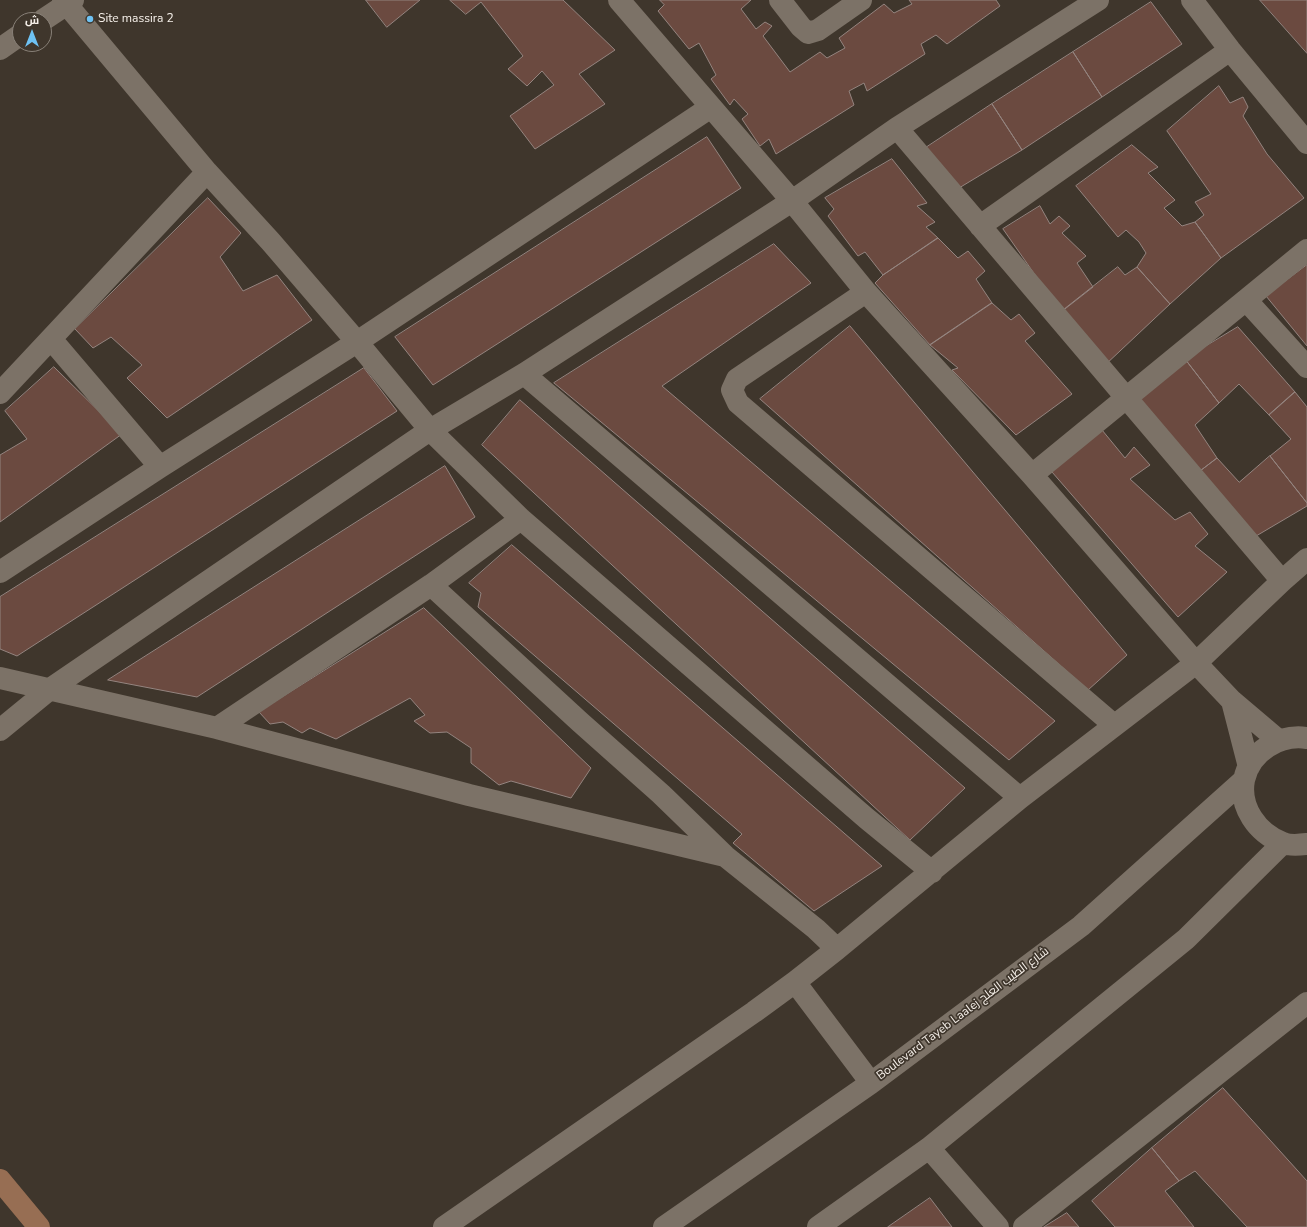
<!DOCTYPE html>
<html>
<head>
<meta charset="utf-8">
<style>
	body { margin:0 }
	#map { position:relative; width:1307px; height:1227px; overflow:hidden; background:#3f362c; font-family:"Nunito Sans",Cairo,sans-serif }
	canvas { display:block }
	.north { position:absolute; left:12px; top:12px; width:40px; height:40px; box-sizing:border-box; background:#3f362c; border:1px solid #898178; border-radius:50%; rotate:0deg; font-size:11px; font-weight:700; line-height:16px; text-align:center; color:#f7f1eb }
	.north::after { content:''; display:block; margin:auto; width:14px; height:18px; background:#6ec2f3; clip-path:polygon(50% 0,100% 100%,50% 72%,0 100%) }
</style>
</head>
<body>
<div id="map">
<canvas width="1307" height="1227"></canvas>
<div class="north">ش</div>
</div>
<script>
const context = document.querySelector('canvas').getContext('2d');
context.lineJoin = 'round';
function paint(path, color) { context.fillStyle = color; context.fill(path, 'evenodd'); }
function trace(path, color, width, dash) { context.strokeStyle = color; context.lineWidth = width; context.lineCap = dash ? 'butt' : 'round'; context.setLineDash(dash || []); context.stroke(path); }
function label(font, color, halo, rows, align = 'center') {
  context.font = font + ' "Nunito Sans",Cairo,sans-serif'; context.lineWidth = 3.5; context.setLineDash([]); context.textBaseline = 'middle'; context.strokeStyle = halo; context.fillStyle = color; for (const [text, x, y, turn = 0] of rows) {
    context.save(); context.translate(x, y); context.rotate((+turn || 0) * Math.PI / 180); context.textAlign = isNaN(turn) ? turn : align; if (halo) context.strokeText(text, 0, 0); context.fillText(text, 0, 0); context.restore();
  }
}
const building = new Path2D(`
	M366,0H420L387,27Z
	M450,0H563L615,50L579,74L605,104L535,149L510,116L554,85L542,71L527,86L508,69L523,56L481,2L466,14Z
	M660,0H751L741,9L756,29L765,22L772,26L763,36L790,72L820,52L827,58L845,48L839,38L884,4L894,13L912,4L909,0H996L1000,6L947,44L936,35L921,44L925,54L867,91L864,83L849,91L854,105L776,154L769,139L760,146L742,119L748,114L734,99L730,105L711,79L716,75L699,43L689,49L658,11L664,5Z
	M1260,0H1307V53Z
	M1151,2L1182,44L1102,97L1073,52Z
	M1073,52L1102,97L1022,150L992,104Z
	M1219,86L1230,103L1243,97L1248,107L1243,116L1267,154L1304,198L1221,258L1195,222L1204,215L1195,202L1211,194L1167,131Z
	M992,104L1022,150L959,188L921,151Z
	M707,137L741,188L433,385L395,337Z
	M1132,145L1158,167L1148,173L1175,200L1164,208L1182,226L1195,222L1221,258L1170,304L1137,267L1146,253L1139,242L1126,230L1118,237L1076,186Z
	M892,159L927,203L917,206L935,222L926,227L938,238L883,275L865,252L858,256L828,216L834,209L825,198Z
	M208,198L241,233L220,257L243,291L277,275L312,320L167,418L127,378L142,365L111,337L93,348L75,329Z
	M1040,206L1050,224L1059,216L1070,226L1062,233L1086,256L1077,263L1093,287L1061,312L1003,229Z
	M938,238L958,258L968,251L985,271L976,279L992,303L930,345L875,283L883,275Z
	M774,244L811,283L662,386L1055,721L1009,760L554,383Z
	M1307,265V346L1266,296Z
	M1118,267L1125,275L1137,267L1170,304L1104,366L1061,312Z
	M992,303L1011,320L1019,314L1035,333L1025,341L1072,394L1016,435L952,370L958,368L930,345Z
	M850,326L1127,655L1088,690L760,399Z
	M1238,327L1295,392L1269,415L1239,384L1219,403L1185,359Z
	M1185,359L1219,403L1195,425L1217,458L1196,474L1137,402Z
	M54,367L122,434L0,522V455L27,439L5,411Z
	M364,368L397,411L17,656L0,649V597Z
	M1295,392L1307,407V503L1270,456L1291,439L1269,415Z
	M520,400L965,788L910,840L482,445Z
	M1102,430L1125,458L1134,447L1150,465L1130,479L1175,520L1190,512L1208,534L1195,546L1227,572L1178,617L1052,472Z
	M1270,456L1307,503V506L1251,539L1196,474L1217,458L1239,482Z
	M445,466L475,517L197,697L108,680Z
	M512,545L882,866L814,911L733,843L742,834L478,607L481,593L469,583Z
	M424,608L591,768L571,798L511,781L499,785L471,763V748L447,732L430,733L414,721L425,715L410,698L336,739L310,728L302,733L283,722L270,724L259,712Z
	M1223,1088L1307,1181V1227H1247L1195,1171L1179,1181L1152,1148Z
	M1152,1148L1179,1181L1165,1191L1194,1227H1115L1092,1201Z
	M930,1198L952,1227H888Z
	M1067,1213L1079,1227H1044Z`);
const street = new Path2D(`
	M63,0L207,172L271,242L357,342L430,430L521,519L866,818L932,872
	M619,0L792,201L866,292L1032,475L1196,663L1232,701
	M780,0L801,27L808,33L818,30L861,0
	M1192,0L1230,50L1307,143
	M43,20L73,0
	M0,49L20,35
	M897,128L1282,581
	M980,226L1230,50
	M866,292L737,379L732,390L738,403L1114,725
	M1246,300L1307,367
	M51,339L160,467
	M524,374L1020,798
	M0,393L207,172
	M1032,475L1307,250
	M0,572L160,467L357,342L711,107
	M431,585L580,722L661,794L725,856L816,929L837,949
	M0,678L217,728L469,795L725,856
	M217,728L431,585L521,519
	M0,730L50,689L430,430L524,374L792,201L897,128L1098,0
	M1307,738C1280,734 1250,751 1244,780C1239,807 1257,833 1283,843C1290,846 1299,845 1307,844
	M1249,767L1232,701L1278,740
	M795,982L837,949L1020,798L1196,663L1282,581L1307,559
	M929,1148L998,1227
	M444,1227L754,1012L795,982L871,1083
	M664,1227L871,1083L1081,926L1244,780
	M818,1227L929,1148L1186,939L1283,843
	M1024,1227L1307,1003`);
const secondary = new Path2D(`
	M0,1180L39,1227`);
const markers = [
	[90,19,4,"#6ec2f3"]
];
const poiNames = [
	["Site massira 2",98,19]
];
const streetNames = [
	["Boulevard Tayeb Laalej شارع الطيب العلج",963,1014,-37]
];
paint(building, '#6b4a40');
trace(building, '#94847f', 1);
trace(street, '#7c7267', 22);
trace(secondary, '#976e53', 22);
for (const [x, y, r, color] of markers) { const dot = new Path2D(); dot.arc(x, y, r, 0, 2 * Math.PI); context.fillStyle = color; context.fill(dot); trace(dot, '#3f362c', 1.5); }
label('12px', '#f7f1eb', '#3f362c', poiNames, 'left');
label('12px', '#f7f1eb', '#3f362c', streetNames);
</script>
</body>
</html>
